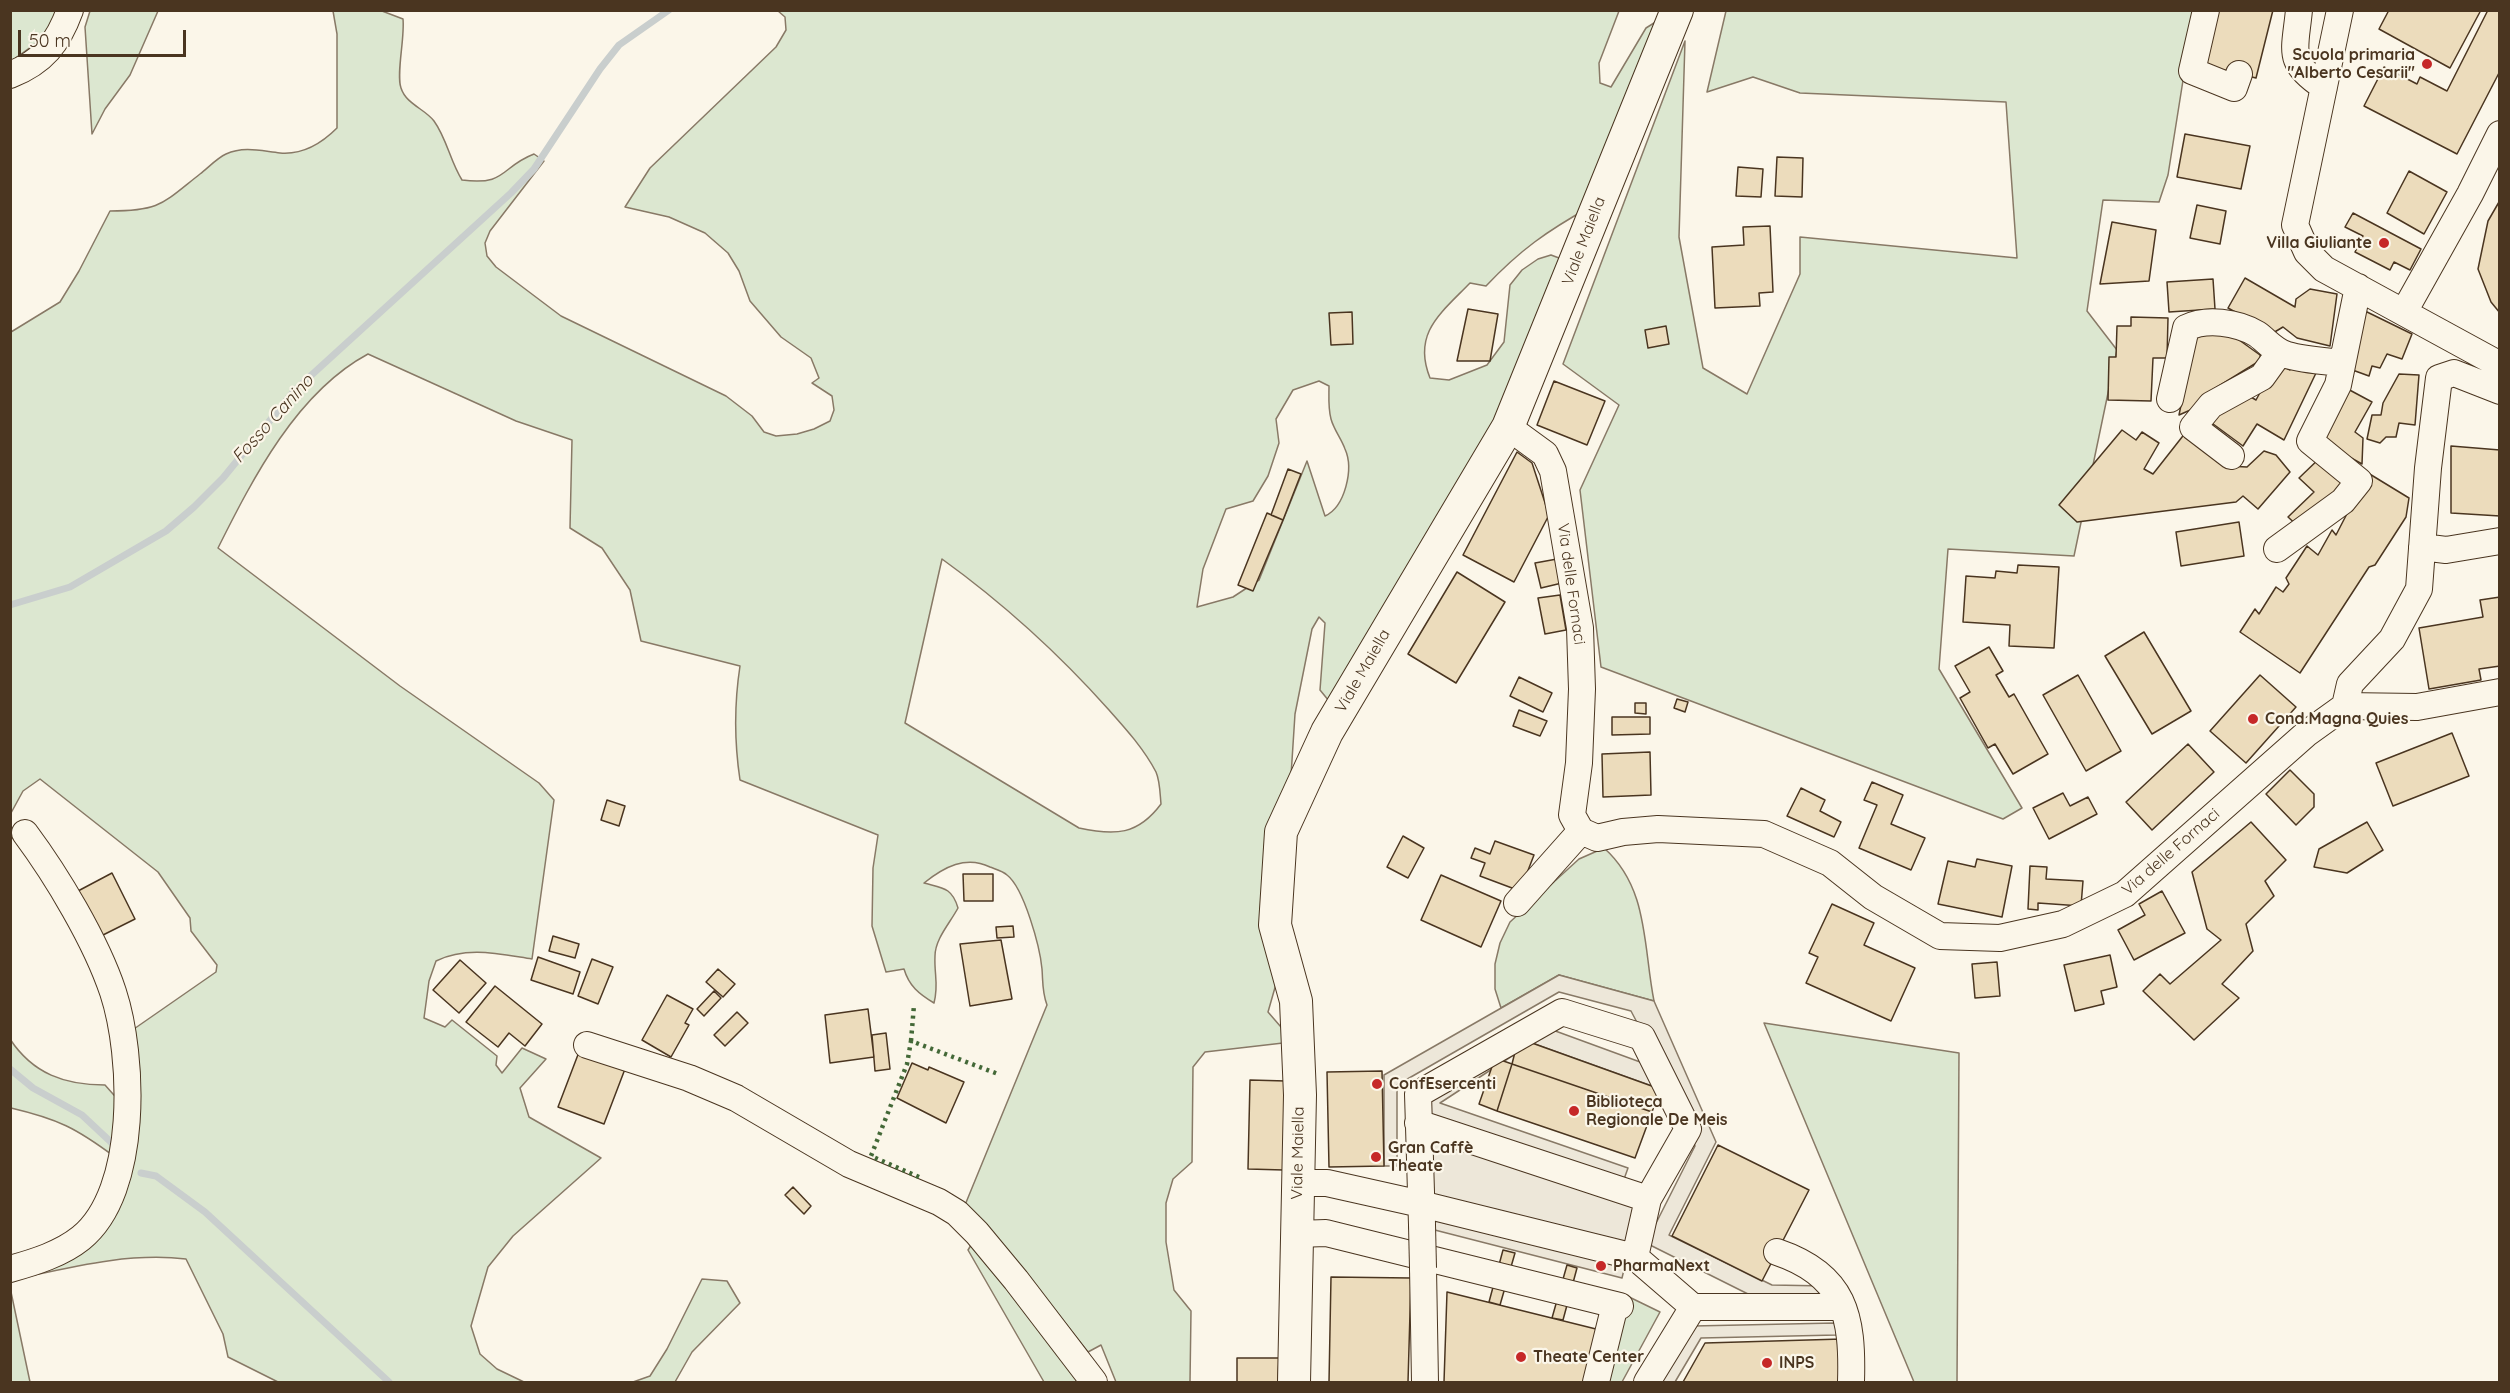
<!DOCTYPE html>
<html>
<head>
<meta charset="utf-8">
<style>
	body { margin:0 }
	#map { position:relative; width:2510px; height:1393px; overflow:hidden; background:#fbf6e9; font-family:Quicksand,sans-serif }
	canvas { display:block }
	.frame { position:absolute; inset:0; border:12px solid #4a3520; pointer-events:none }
	.scale { position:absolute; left:18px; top:30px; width:168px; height:27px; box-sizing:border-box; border:3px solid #4a3520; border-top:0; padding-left:8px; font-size:18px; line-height:21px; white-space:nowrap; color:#4a3520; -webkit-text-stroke:4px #fbf6e9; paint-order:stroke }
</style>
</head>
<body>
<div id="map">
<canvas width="2510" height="1393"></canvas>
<div class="frame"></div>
<div class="scale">50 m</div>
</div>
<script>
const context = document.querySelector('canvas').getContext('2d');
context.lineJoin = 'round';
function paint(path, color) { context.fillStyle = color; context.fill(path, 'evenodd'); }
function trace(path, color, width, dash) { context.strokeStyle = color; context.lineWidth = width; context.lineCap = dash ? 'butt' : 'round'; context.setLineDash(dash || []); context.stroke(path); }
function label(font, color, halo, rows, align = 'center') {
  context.font = font + ' Quicksand,sans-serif'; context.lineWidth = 4.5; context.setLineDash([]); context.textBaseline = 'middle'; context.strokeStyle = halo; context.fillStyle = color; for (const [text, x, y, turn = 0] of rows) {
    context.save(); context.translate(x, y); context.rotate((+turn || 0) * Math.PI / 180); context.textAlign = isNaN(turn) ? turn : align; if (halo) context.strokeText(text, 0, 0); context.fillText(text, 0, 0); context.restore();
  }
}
const green = new Path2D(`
	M11,11H60C50,35 32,47 11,61Z
	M90,11H158L130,75L105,109L92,134L85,27Z
	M333,11H382L403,19C405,38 396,74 401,88C406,104 425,109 434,121C447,139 450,161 462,180C507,186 500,167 534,154L544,161L490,231L485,243L487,256L496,267L561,316L726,396L752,416L764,432L776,436L797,434L814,429L830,421L834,410L832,396L812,383L819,378L811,358L781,337L750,301L739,271L728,253L705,233L669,217L625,207L650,168L776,47L786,30L785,17L778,11H1619L1599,63L1600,83L1611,87L1646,28L1662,18L1590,207C1547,231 1520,250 1486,286L1470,283C1441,313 1412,333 1430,378L1449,380L1487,365L1504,342L1510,285L1522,270L1538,259L1551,255L1559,258L1566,271L1516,394L1329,701L1320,690L1325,623L1319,617L1312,629L1295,714L1278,977L1268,1012L1287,1034L1283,1043L1205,1052L1193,1067L1192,1162L1173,1179L1166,1203V1242L1174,1290L1191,1311L1190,1382H1116L1101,1345L1088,1352L1012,1256L965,1205L1047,1005C1042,992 1043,982 1042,969C1040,947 1024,888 1007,875C1003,871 995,869 990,867C966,855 944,867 924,883C942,888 952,887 958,908C950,923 935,939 935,956C934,975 939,984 934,1003C919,994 909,986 904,969L886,972L872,926L873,868L878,835L740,780C734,740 734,705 740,666L641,641L630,590L602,548L570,528L572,440L516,421L368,354C297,392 253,478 218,548L400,686L539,783L554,800L532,959C499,954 467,946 436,961L429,981L424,1018L445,1027L452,1020L497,1056L496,1065L502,1073L522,1048L546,1059L520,1088L529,1117L601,1158L513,1236L488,1267L471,1326L480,1354L497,1369L524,1382H278L228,1357L223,1334L186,1259C127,1252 68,1268 11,1280L114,1209L131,1031L216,972L217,965L191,931L190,918L158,872L40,779L23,791L11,813V332L60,302L79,271L110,211C160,211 162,204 200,174C208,168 217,158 226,154C244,146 261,151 280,153C303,155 322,143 337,128V34ZM1319,381L1329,386C1329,397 1328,408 1331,419C1334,430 1341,438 1345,449C1354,469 1345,507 1325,516L1307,461L1259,580L1233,597L1197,607L1203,569L1226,509L1253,501L1268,476L1279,443L1276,419L1293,390ZM942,559C1003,603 1059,654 1109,710C1126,729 1144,749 1156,772C1160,781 1160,794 1161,804C1138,835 1115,836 1079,828L905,723Z
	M1726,11H2194L2168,175L2159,202L2103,200L2087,311L2117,350L2074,556L1948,549L1939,669L2022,808L2003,819L1601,667L1580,490L1619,405L1563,364L1685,41L1679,237L1703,368L1747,394L1800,274V237L2017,258L2006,102L1800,93L1753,77L1707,92Z
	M1604,848C1649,888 1643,946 1654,1001L1559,975L1501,1008L1495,989V964L1500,943L1510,922L1579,859Z
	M1764,1023L1959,1053L1957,1382H1914Z
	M10,1039C33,1074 65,1085 105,1085L121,1103L115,1157C76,1128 58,1119 11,1108Z
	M976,1237L1084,1382H1044L968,1250Z
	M702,1279L727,1281L740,1303L692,1352L675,1382H633L650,1376L667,1349Z
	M10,1292H11L30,1382H11Z
	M1623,1294L1660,1312L1622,1382H1599Z`);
const parking = new Path2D(`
	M1559,975L1654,1001L1716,1142L1669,1235L1772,1285L1826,1286L1830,1302L1762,1301L1646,1243L1695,1146L1681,1103L1660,1089L1532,1043L1440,1103L1628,1168L1623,1182L1418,1112L1427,1096L1539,1025L1662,1070L1631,1011L1559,992L1397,1085V1166H1384V1075Z
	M1425,1135L1639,1207L1622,1278L1427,1228Z
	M1835,1323L1837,1335L1701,1338L1675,1382H1660L1693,1326Z`);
const stream = new Path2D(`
	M10,605L70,587L166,531L194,507L223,478L294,391L511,193L534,169L600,69L619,45L669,10
	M10,1069L33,1088L82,1115L114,1145
	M141,1173L156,1176L205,1212L389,1382`);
const building = new Path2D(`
	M2217,10H2273L2256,78L2203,65Z
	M2389,10H2481L2450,68L2379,29Z
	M2488,10H2500V71L2457,154L2364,106L2384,67L2417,84L2420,77L2447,91Z
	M2185,134L2250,146L2241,189L2177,177Z
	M1777,157L1803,158L1802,197L1775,196Z
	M1738,167L1763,169L1761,197L1736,196Z
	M2409,171L2447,192L2424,234L2387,213Z
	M2499,202L2500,201V313L2491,302L2478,269L2488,221Z
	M2197,205L2226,211L2220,244L2190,238Z
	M2353,213L2421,249L2410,270L2394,262L2390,270L2355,252L2363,236L2345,227Z
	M2112,222L2156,230L2149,281L2100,284Z
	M1770,226L1773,292L1759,293L1760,306L1715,308L1712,247L1744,245L1743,227Z
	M2245,278L2295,307L2296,299L2310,289L2337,294L2330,346L2297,338L2283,327L2273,333L2228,308Z
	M2213,279L2215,309L2169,312L2167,282Z
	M1468,309L1498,314L1490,361H1457Z
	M2363,310L2412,334L2402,359L2387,354L2380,368L2372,366L2369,376L2347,368Z
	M1352,312L1353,344L1331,345L1329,313Z
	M2131,317L2168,318L2167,358H2153L2151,401L2108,400L2109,357H2116L2117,326H2131Z
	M1666,326L1669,344L1648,348L1645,330Z
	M2197,326L2221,327L2260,355L2261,360L2201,397L2204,404L2179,415Z
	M2295,361L2316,373L2284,440L2257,424L2243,446L2205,418L2244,393L2256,400L2276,363L2290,370Z
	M2399,374L2419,375L2415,425L2399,423L2396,437H2386L2380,443L2367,439L2372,415H2381L2383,403Z
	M1554,381L1605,401L1587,445L1537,425Z
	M2344,387L2372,402L2355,432L2363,438L2362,464L2317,439Z
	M2122,430L2136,440L2142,432L2159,443L2144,469L2153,474L2186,432L2228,466L2247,467L2264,451L2276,455L2290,472L2258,509L2243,496L2236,502L2077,522L2059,505Z
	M2451,446L2500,450V516L2451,513Z
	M1517,452L1532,463L1549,515L1514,582L1463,555Z
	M2324,454L2350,480L2300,528L2288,517L2314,492L2299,478Z
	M1288,469L1301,474L1283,520L1271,515Z
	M2368,473L2409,498L2406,517L2375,565L2369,567L2300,673L2240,632L2255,609L2259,614L2276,587L2283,592L2289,584L2286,578L2307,546L2318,555L2332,530L2336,535Z
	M1267,513L1283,520L1253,591L1238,585Z
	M2239,522L2244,556L2181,566L2176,532Z
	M1557,559L1562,583L1541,588L1535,563Z
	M2018,565L2059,567L2054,648L2009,646L2010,625L1963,622L1966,576L1995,578L1996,571L2017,573Z
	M1457,572L1505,602L1456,683L1408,654Z
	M1560,595L1566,630L1545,634L1538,598Z
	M2500,597V666L2479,669L2481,680L2429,689L2419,628L2483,617L2480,600Z
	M2144,632L2191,711L2152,734L2105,656Z
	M1989,647L2003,671L1996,675L2009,697L2014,694L2048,754L2013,774L1995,744L1988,748L1960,698L1970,692L1955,666Z
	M2078,675L2121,751L2086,771L2043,695Z
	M2260,675L2296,707L2246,763L2210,731Z
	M1519,677L1552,693L1543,712L1510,696Z
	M1677,699L1688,702L1685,712L1674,708Z
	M1635,703H1646V714L1635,713Z
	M1519,710L1547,721L1540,736L1513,726Z
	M1612,717H1650V734L1612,735Z
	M2452,733L2469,776L2393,806L2376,763Z
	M2188,744L2214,772L2152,830L2126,802Z
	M1650,752L1651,795L1603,797L1602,754Z
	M2290,770L2314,794V807L2296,825L2266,794Z
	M1872,782L1903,795L1891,824L1925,838L1911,870L1859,848L1877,805L1864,800Z
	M1801,788L1825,800L1820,811L1841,822L1834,837L1787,816Z
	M2063,793L2070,806L2088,797L2097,814L2049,839L2033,808Z
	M607,800L625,806L619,826L601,820Z
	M2251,822L2286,860L2265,881L2274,896L2246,924L2253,951L2222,984L2239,998L2194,1040L2143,991L2160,974L2170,984L2221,940L2207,929L2192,872Z
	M2367,822L2383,850L2347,873L2314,867L2319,849Z
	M1403,836L1424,848L1408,878L1387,867Z
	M1495,841L1534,855L1520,891L1480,876L1485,863L1471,858L1475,848L1490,854Z
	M1977,859L2012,866L2002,917L1938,904L1948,861L1975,867Z
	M2030,866L2047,867L2046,879L2083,881L2081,906L2038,903V910L2028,909Z
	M112,873L135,919L101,936L78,891Z
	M963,874H993V901H964Z
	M1441,875L1501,901L1481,947L1421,920Z
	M2162,891L2185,933L2134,960L2118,930L2145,915L2139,904Z
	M1832,904L1874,923L1864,945L1915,968L1891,1021L1806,983L1818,957L1809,953Z
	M1013,926L1014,937L997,938L996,927Z
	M553,936L579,944L575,958L549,951Z
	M1001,940L1012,999L970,1006L960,944Z
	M2110,955L2117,987L2101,991L2104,1004L2075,1011L2064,965Z
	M538,957L580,972L573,994L531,980Z
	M592,959L613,967L598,1004L578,996Z
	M460,960L486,983L459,1013L433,990Z
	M1997,962L2000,996L1975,998L1972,964Z
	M718,969L735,984L723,997L706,982Z
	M495,986L542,1024L525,1046L509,1033L498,1047L466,1022Z
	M714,991L721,998L704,1016L697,1009Z
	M667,995L693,1009L685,1023L689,1025L671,1057L642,1040Z
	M868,1009L874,1057L830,1063L825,1015Z
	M737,1012L748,1023L725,1046L714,1035Z
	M886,1033L890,1069L875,1071L872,1035Z
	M1532,1043L1660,1089L1652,1112L1512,1064L1515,1052Z
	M579,1052L625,1069L604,1124L558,1107Z
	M1495,1058L1512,1064L1497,1111L1479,1104Z
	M912,1063L928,1070L929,1067L964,1082L946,1123L897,1098Z
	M1512,1064L1652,1112L1635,1158L1497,1111Z
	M1382,1071L1384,1166L1329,1167L1327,1072Z
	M1250,1080L1286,1081L1284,1170L1248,1169Z
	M1718,1145L1809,1190L1762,1281L1672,1236Z
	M793,1187L811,1206L804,1214L785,1195Z
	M1503,1250L1515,1253L1500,1305L1489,1302Z
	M1567,1265L1577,1268L1563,1320L1552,1318Z
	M1331,1277L1411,1278L1408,1382H1329Z
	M1447,1292L1604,1331L1591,1382H1444Z
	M1842,1339L1839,1382H1683L1705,1343Z
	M1237,1358H1279L1278,1382H1237Z`);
const minor = new Path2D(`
	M2206,10L2192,71L2234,88L2239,74
	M2299,10C2295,52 2286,62 2324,87
	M2340,10L2295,225L2307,252L2324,269L2500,365
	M10,75C43,62 58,43 70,10
	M2404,312L2470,194L2500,134
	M2170,399L2186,328C2206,318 2237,322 2257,334C2267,341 2274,351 2287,355C2304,360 2324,361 2342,363
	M1508,427L1545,454L1553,471L1580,628L1582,689L1579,763L1572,815L1581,831L1597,838L1623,832L1658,829L1764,834L1830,863L1873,897L1940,936L2000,938L2063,924L2125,894L2306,734L2345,706L2350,684L2392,639L2419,589L2428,468L2439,378L2454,373L2500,391
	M2231,456L2193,427L2211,405L2262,377L2280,352
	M2422,547L2446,550L2500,541
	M2277,549L2343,501L2359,481L2310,441L2338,385L2358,287
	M2345,706L2417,707L2500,692
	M1517,903L1581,831
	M587,1045L689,1078L736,1098L849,1164L939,1202L957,1213L977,1233L1016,1280L1094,1382
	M1418,1123L1648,1199
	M1297,1183H1327L1421,1204L1635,1257L1693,1307L1647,1382
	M1422,1225L1418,1094L1562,1012L1642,1037L1688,1129L1648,1199L1635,1257
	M1297,1234L1326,1233L1620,1306
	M1777,1252C1845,1275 1853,1316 1851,1382
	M1423,1268L1425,1382
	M10,1269C35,1262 61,1254 81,1238C139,1191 134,1056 113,992C96,941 57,876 25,833
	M1693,1307H1842
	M1596,1382L1615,1305`);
const major = new Path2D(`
	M1294,1382L1300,1095L1296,1001L1275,925L1281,832L1327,732L1508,427L1677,10`);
const minorBridge = new Path2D(`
	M1422,1225L1423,1268`);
const hedge = new Path2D(`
	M911,1041L914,1005
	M919,1177L871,1156L907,1064L911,1041L998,1074`);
const markers = [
	[2427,64,6,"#c62828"],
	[2384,243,6,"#c62828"],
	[2253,719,6,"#c62828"],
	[1377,1084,6,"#c62828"],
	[1574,1111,6,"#c62828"],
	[1376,1157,6,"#c62828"],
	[1601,1266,6,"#c62828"],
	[1521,1357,6,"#c62828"],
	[1767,1363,6,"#c62828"]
];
const poiNames = [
	["Scuola primaria",2415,55,"right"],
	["\"Alberto Cesarii\"",2415,73,"right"],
	["Villa Giuliante",2372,243,"right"],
	["Cond.Magna Quies",2265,719],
	["ConfEsercenti",1389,1084],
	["Biblioteca",1586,1102],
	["Regionale De Meis",1586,1120],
	["Gran Caffè",1388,1148],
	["Theate",1388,1166],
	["PharmaNext",1613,1266],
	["Theate Center",1533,1357],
	["INPS",1779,1363]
];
const streetNames = [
	["Viale Maiella",1584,241,-69],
	["Via delle Fornaci",1571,584,82],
	["Viale Maiella",1363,671,-60],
	["Via delle Fornaci",2171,852,-41],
	["Viale Maiella",1298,1153,-89]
];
const waterNames = [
	["Fosso Canino",273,419,-48]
];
paint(green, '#dce7d0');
trace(green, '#887966', 1.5);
paint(parking, '#ede7d9');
trace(parking, '#887966', 1.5);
trace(stream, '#c9cecd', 7);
paint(building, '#ecdcbc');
trace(building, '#4a3520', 1.5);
trace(minor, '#4a3520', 28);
trace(major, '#4a3520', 34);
trace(minor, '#fbf6e9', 26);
trace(major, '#fbf6e9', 32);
trace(minorBridge, '#4a3520', 28, []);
trace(minorBridge, '#fbf6e9', 26);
trace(hedge, '#436837', 4.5, [3, 4.5]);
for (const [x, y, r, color] of markers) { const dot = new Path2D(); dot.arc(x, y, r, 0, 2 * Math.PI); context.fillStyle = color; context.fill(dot); trace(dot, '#fbf6e9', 2); }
label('bold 16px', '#4a3520', '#fbf6e9', poiNames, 'left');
label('16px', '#4a3520', '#fbf6e9', streetNames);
label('italic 18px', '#4a3520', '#fbf6e9', waterNames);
</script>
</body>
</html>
